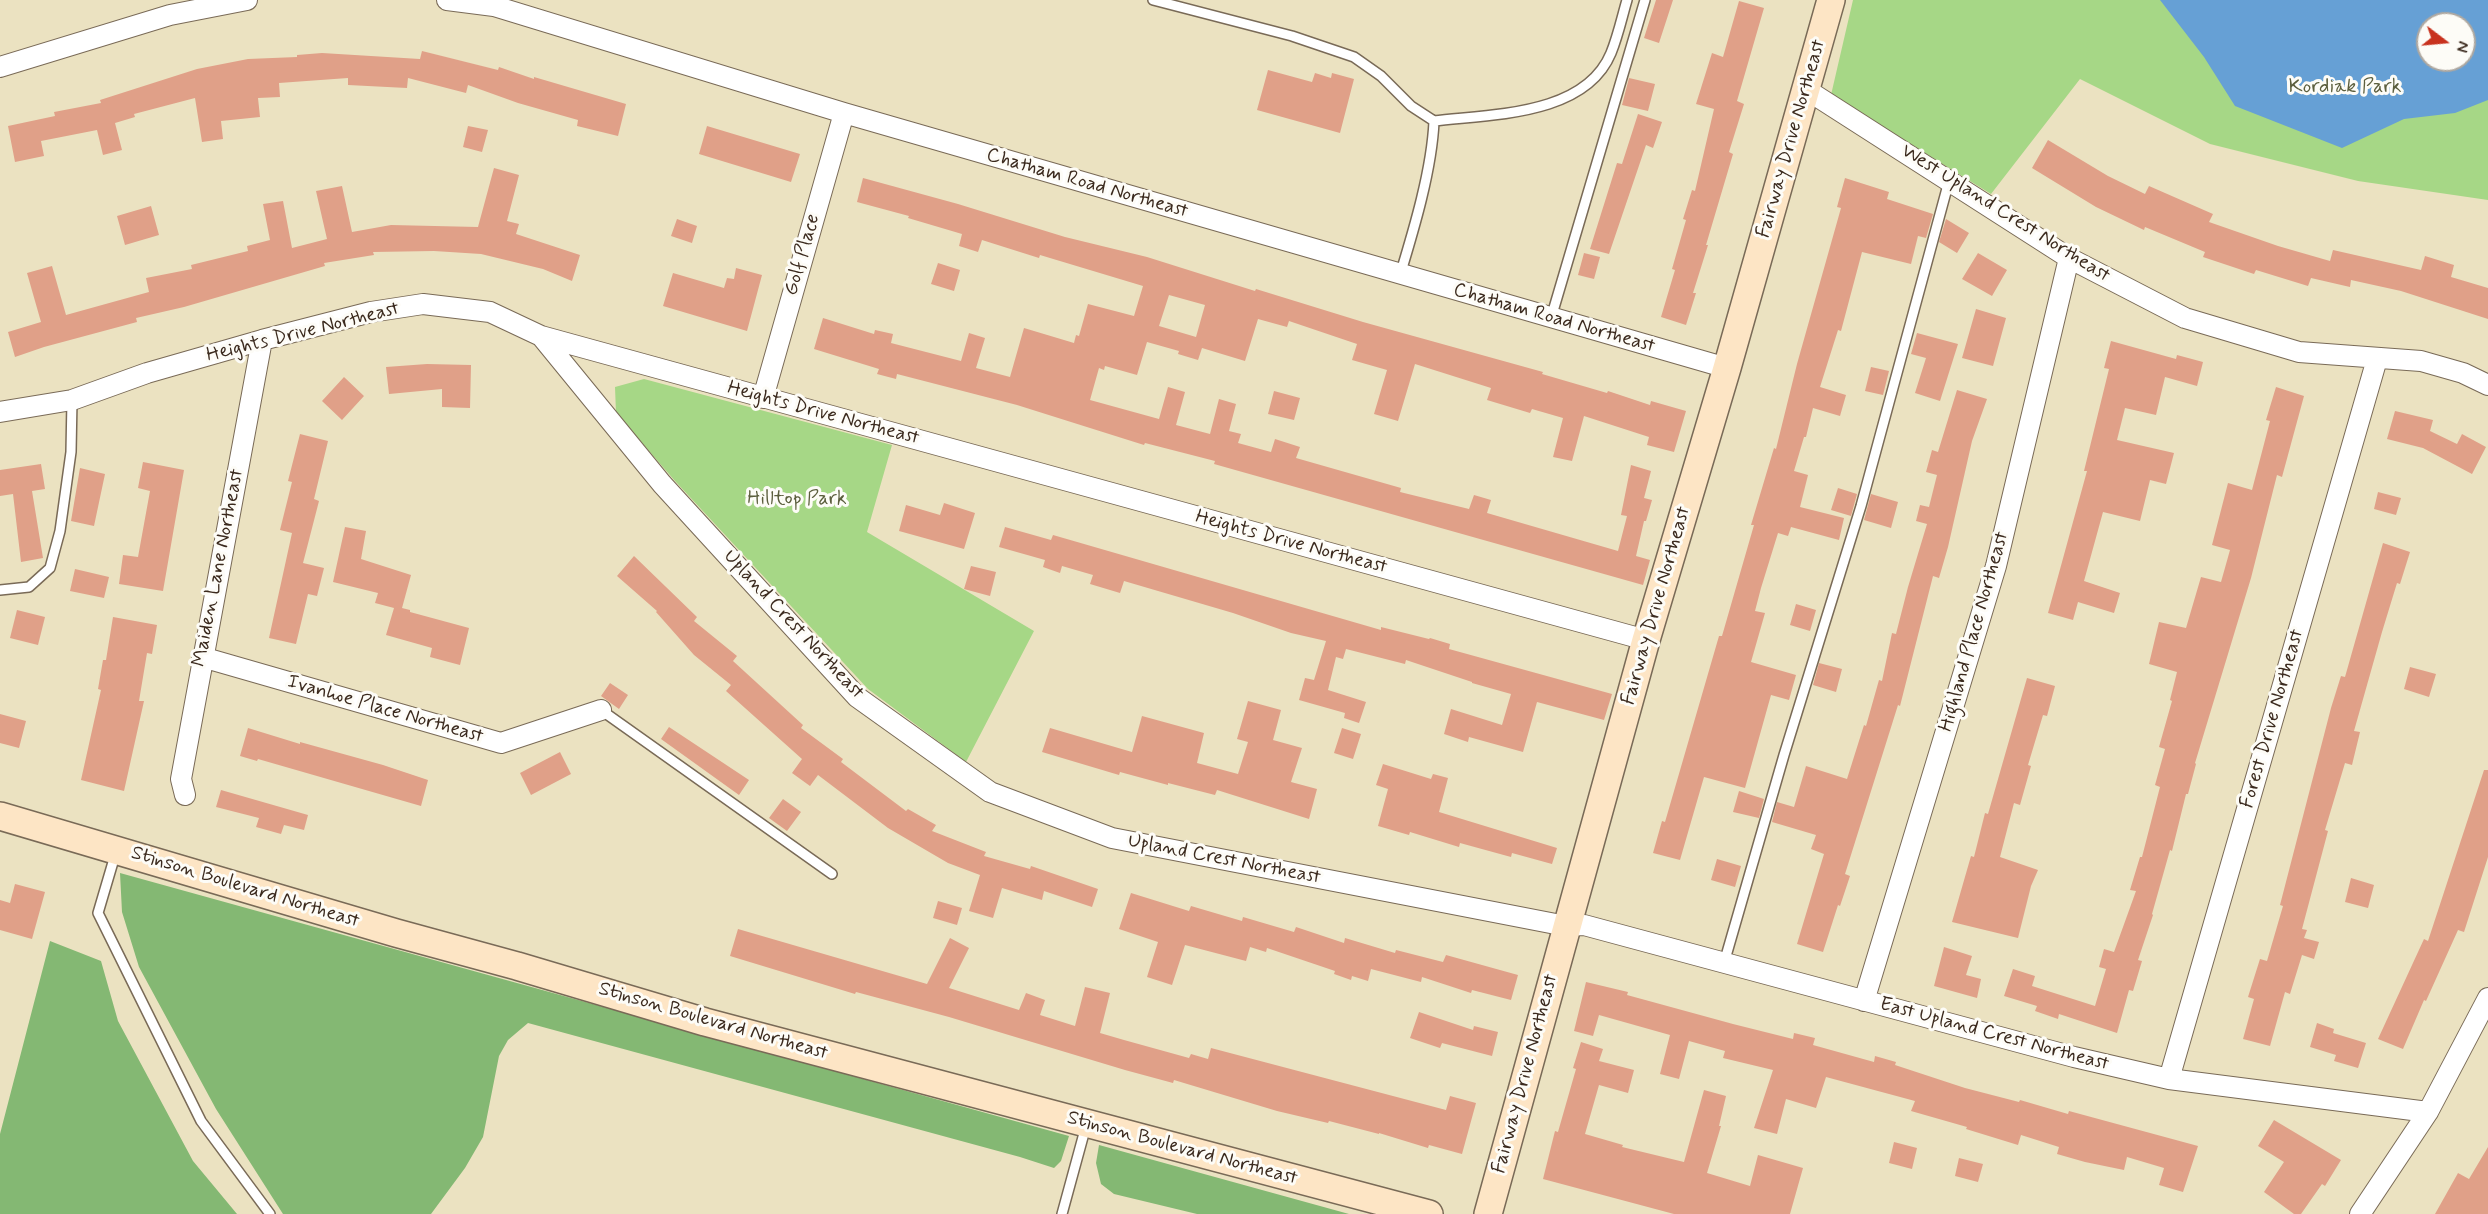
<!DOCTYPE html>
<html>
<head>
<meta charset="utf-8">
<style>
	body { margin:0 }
	#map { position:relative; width:2488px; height:1214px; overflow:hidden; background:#ebe2c1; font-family:Mynerve,sans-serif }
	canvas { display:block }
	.north { position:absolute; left:2416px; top:12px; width:60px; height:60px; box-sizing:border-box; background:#fdfcf7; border:2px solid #afa8a0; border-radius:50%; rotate:106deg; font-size:16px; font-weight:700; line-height:24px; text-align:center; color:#3b2a1e }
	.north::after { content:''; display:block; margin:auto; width:21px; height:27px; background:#c8321e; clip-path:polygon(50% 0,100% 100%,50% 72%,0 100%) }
</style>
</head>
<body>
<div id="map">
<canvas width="2488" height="1214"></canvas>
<div class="north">N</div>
</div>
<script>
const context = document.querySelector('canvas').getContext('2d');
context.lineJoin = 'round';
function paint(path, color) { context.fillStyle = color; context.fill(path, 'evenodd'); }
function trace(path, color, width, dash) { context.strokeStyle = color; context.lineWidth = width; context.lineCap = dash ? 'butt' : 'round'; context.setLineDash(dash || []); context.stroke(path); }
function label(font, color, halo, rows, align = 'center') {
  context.font = font + ' Mynerve,sans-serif'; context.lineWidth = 6; context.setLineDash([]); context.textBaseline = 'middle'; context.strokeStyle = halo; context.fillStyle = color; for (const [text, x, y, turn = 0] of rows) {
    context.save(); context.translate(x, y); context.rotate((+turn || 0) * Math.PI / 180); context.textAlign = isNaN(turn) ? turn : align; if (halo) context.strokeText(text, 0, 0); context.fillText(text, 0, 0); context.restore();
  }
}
const green = new Path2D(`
	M1853,0H2488V200L2358,181L2210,144L2080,79L1991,194L1831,95ZM2428,24H2464V60H2428Z
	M644,379L892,445L867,532L1034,631L966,762L868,689L675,481L616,413L615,387Z`);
const forest = new Path2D(`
	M120,873L1069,1136L1061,1161L1054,1168L1020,1157L528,1023L508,1040L499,1056L483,1137L465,1168L431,1214H283L216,1109L139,967L122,912Z
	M50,941L101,961L118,1021L193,1161L237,1214H0V1134Z
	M1099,1145L1349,1214H1197L1114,1194L1101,1184L1096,1163Z`);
const water = new Path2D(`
	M2160,0H2488V100L2455,113L2404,119L2342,148L2235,106L2204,57ZM2428,24H2464V60H2428Z`);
const building = new Path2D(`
	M1656,0H1673L1659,43L1644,38Z
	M1739,1L1764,8L1737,101L1744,104L1729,152L1733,154L1706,245H1708L1693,293H1696L1686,325L1661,317L1675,270L1672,269L1686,220L1683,219L1692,190L1695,191L1714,109L1696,104L1712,53L1723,57Z
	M422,51L498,70L499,67L534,79V77L626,104L618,136L577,126L578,120L518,103L468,85L466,93L408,78L407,88L348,85V78L279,83L280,97L258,98L260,117L221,121L223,139L202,142L195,98L134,114L135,117L115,123L122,150L103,155L97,130L41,141L44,156L15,162L8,126L55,116L54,112L101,103L100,100L197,69L248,59L297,57V55L322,53L420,59Z
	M1268,70L1312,82L1315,73L1331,78L1332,73L1354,79L1340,133L1257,110Z
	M1629,78L1655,84L1648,111L1622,105Z
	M1638,114L1662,122L1653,148L1646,145L1609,254L1590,249L1617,163L1622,164Z
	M468,126L488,130L482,152L463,147Z
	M707,126L800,154L791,182L699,154Z
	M2048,140L2108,176L2145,194L2149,186L2213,214L2209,222L2278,246L2330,261L2333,250L2421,270L2425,256L2454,265L2451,277L2488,288V319L2401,291L2351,280L2350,287L2311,278L2308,286L2256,270L2254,274L2203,257L2205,252L2145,227L2144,230L2096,207L2032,168Z
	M494,168L519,175L507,221L519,224L516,234L580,255L572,281L543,269L481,254L434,251L373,252L374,255L324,263L325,266L184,307L136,318L137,322L44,347L15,357L8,332L41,322L27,273L52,266L66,315L102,305L149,292L146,278L192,269L191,265L248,251L247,246L270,240L263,204L283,201L292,248L327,239L316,191L342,186L352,232L391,225L478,227Z
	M863,178L958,204L1065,237L1147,257L1255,291L1256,289L1363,322L1543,372L1542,374L1607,393L1608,391L1650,405L1651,401L1686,411L1674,452L1647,445L1649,437L1584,416L1572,461L1553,457L1563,418L1532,409L1530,413L1487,400L1491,388L1415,364L1398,421L1374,414L1387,370L1352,360L1357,344L1289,321L1287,327L1258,319L1245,361L1202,348L1198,360L1178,354L1179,351L1147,342L1137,375L1105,366L1104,370L1099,368L1090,400L1159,419L1168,387L1185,392L1176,425L1210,434L1219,399L1236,404L1229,431L1241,434L1238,443L1271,452L1275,439L1300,447L1296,458L1401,488L1400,492L1469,509L1474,495L1491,500L1487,513L1618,551L1627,516L1621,515L1631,465L1651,471L1644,498L1652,500L1646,521H1644L1636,556L1650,560L1643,585L1214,464L1215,461L1145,443L1144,445L1017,405L897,374L896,379L877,374L879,369L814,349L823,318L874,334L875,330L893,334L891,343L961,361L969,333L985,338L976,368L1010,377L1024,328L1074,343L1076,335L1079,336L1088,304L1134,316L1143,286L1040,255L1039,258L982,240L978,252L959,246L962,234L908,218L909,216L857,202ZM1169,295L1205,305L1196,337L1159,326Z
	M1845,178L1889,192L1887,199L1933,214L1926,238L1918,236L1911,264L1862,252L1841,331L1838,330L1820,387L1846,395L1840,416L1813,408L1806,437H1804L1794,471L1808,475L1800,507L1844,518L1839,540L1791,527L1788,536L1778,533L1761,588L1755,611L1765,613L1751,662L1796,675L1789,700L1771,695L1745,788L1704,777L1680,860L1653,853L1662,821L1665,822L1719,636H1722L1754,525H1751L1774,448L1776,449L1797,364L1841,208L1837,207Z
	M151,206L159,235L125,245L117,216Z
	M677,219L697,226L692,243L671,236Z
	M1946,219L1969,233L1957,253L1939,242Z
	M1584,253L1600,257L1594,279L1578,275Z
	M1978,253L2007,270L1992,296L1962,279Z
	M938,263L960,270L954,291L931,284Z
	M736,268L762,275L747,331L663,306L673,273L724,288L727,278L734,279Z
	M1976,309L2006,318L1993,366L1962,358Z
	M1917,333L1958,344L1940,401L1915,393L1926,358L1911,354Z
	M2111,341L2176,359L2177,355L2203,362L2197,386L2165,377L2156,415L2125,408L2117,440L2174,453L2166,484L2150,480L2140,521L2103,512L2084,581L2120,593L2114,613L2078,602L2073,620L2048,613L2087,471H2084L2109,369L2104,368Z
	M427,364L471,365L470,408L442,407V389L389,394L386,367Z
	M1871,367L1889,371L1883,395L1865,391Z
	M344,377L364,396L342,420L322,401Z
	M2276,387L2304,396L2282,477L2277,475L2251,578L2195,763L2196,764L2188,794H2186L2172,851L2170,850L2152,914L2153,915L2138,960L2142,961L2133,991L2129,990L2117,1033L2059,1014L2058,1019L2035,1011L2037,1006L2004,996L2013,969L2035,976L2032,986L2095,1006L2106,969L2099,967L2104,949L2114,952L2136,891L2130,890L2140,857H2142L2160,787L2155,785L2165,749L2159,747L2172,701L2170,700L2177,672L2149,664L2159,622L2186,628L2201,577L2221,582L2230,550L2212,545L2228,483L2252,490L2270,421L2266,420Z
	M1957,390L1987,399L1972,441L1948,547L1939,578L1933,576L1900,706L1898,705L1845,874L1850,876L1840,906L1838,905L1823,952L1797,944L1824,854L1811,849L1816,835L1772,822L1777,802L1794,807L1806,766L1847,779L1864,725L1866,726L1879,680L1882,681L1892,633L1896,634L1908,587L1927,524L1916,521L1920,505L1929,507L1937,475L1926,472L1932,450L1938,452Z
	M1274,391L1300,398L1294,420L1268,414Z
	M2395,411L2433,420L2430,431L2457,444L2462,434L2486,447L2472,474L2423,448L2387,439Z
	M300,434L328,441L314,499L319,501L303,563L324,568L317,596L308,594L296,644L269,638L292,533L280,530L292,482L288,481Z
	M143,462L184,470L163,591L119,584L123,555L138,557L150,491L138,488Z
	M41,464L45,489L32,491L43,558L21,562L13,494L0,496V470Z
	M80,468L105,474L94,526L71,521Z
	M1838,488L1857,494L1851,516L1831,510Z
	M2378,492L2401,498L2396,515L2374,509Z
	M1871,494L1898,502L1891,528L1864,520Z
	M944,503L975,513L964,549L899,531L906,505L940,515Z
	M345,527L366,531L361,559L411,575L402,608L410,610V612L469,628L460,665L430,657L432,648L386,635L394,608L375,603L378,593L333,582Z
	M1005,527L1051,540L1053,535L1381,630V627L1429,639L1430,638L1450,644L1449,649L1612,694L1604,720L1537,702L1523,752L1469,737L1468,742L1444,734L1451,709L1502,725L1511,694L1472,683V682L1406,660L1405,664L1346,649L1343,659L1336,657L1328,690L1366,702L1359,723L1344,718L1345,713L1299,700L1305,678L1314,680L1326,641L1291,633L1233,613L1124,581L1120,593L1090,584L1093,575L1062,566L1060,573L1043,567L1045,560L999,547Z
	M2383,543L2410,552L2400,584L2397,583L2382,632L2354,731L2360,732L2352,765L2345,763L2325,830L2328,831L2302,929L2307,930L2304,938L2319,942L2314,959L2302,955L2290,994L2285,992L2270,1046L2243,1039L2254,999L2248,997L2260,959L2267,961L2283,906L2280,905L2331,708L2341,676L2345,677Z
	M634,556L697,617L694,621L737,656L733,661L803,725L801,728L843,759L841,762L906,811L908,809L936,825L932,831L986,852L984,856L1030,869L1031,866L1098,889L1092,907L1044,891L1042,900L1002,888L993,918L969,911L980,875L948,863L888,828L818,775L810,786L792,773L802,759L726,691L731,685L694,655L656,612L657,611L617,576Z
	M971,566L996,572L990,596L964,589Z
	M75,569L109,577L104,598L70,591Z
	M1796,604L1816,610L1810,631L1790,625Z
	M17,610L45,617L38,645L10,638Z
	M113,617L157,625L152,654L147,653L139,701H144L124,791L81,780L101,690L98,689L103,660H106Z
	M1819,663L1842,669L1836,692L1813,685Z
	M2410,667L2436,674L2429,697L2404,689Z
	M2027,678L2055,686L2047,716L2043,715L2028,765L2031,766L2020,805L2014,803L2000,857L2038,870L2031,886L2018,938L1952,922L1971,856L1974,857L1985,813L1988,814Z
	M610,683L628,695L619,709L601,696Z
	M1248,701L1281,710L1273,740L1302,748L1291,782L1317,789L1309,819L1217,790L1215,795L1168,783V785L1120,772L1119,775L1042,752L1050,728L1132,752L1142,716L1204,733L1197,763L1238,774L1248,742L1237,739Z
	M0,714L26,721L19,748L0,743Z
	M669,727L749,780L739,795L661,739Z
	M248,728L300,744V742L383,765L428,780L421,806L258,759L257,761L240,756Z
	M1342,728L1361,734L1353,759L1334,753Z
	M560,752L571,774L531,795L520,773Z
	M1383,764L1431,779L1433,774L1448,778L1439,812L1557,848L1552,864L1512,853L1511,857L1460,843L1459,847L1410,832L1409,835L1378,826L1388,789L1376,785Z
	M2484,770H2488V857L2464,932L2458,930L2426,1001L2424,1000L2403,1049L2378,1039L2424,939L2428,941Z
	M221,790L308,815L304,830L284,825L281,834L256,827L259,818L216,807Z
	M1739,791L1764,799L1759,818L1733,812Z
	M783,799L801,812L787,831L769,818Z
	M1717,859L1741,866L1735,887L1711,880Z
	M2351,878L2374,885L2368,908L2345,902Z
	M15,884L45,892L32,939L0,930V900L10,903Z
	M1131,893L1189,911L1191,906L1242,921L1243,917L1294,932L1296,927L1344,943L1345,938L1395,953L1396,950L1443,962L1446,955L1518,975L1511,1000L1472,990L1471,993L1422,977L1421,982L1371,969L1368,981L1352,976L1351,980L1334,974L1335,971L1267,948L1266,952L1250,947L1246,961L1185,945L1172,985L1147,977L1158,942L1119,929Z
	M938,901L962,908L957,925L933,918Z
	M738,929L927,984L950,938L969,948L949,988L1019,1010L1026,993L1045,1000L1040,1015L1075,1026L1085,987L1110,993L1100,1033L1124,1040L1189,1058L1191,1054L1208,1059L1211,1048L1446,1110L1450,1096L1476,1103L1462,1154L1429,1145L1428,1148L1379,1133V1134L1329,1121L1328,1123L1277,1111L1174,1080L1173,1083L1125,1070L949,1017L856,992L855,994L730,956Z
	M1944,947L1972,956L1966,975L1981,979L1977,998L1934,986Z
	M1586,982L1628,992L1627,995L1733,1024L1793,1039L1794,1033L1815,1038L1813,1045L1874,1062L1875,1056L1896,1062L1895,1065L1965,1088L2019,1102L2020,1100L2068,1114L2069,1111L2198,1146L2183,1192L2159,1185L2164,1168L2127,1157L2124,1170L2085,1162L2057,1154L2059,1147L2021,1135L2018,1145L1966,1129L1967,1127L1911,1111L1915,1101L1826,1077L1816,1108L1786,1099L1777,1134L1754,1128L1773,1070L1723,1058L1725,1051L1689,1041L1679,1079L1660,1074L1670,1035L1599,1015L1593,1036L1574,1031Z
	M1419,1012L1473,1030L1474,1026L1498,1032L1492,1056L1442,1043L1440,1048L1410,1038Z
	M2317,1023L2334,1029L2333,1033L2366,1043L2358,1068L2334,1061L2336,1055L2310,1047Z
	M1581,1042L1603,1049L1599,1061L1634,1070L1628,1093L1599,1085L1585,1134L1623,1145L1622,1147L1684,1162L1704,1090L1726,1096L1719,1126H1721L1707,1173L1750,1186L1758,1155L1803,1168L1790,1214H1674L1543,1179L1555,1131L1558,1132L1576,1069L1573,1068Z
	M2274,1120L2341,1160L2325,1186L2322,1184L2301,1214H2294L2264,1192L2284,1162L2258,1146Z
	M1894,1142L1917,1148L1912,1169L1889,1163Z
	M2488,1147V1214H2435L2458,1173L2469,1179Z
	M1959,1158L1983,1164L1978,1182L1955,1176Z`);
const lane = new Path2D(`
	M1153,0L1292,36L1354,57L1381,76L1411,106L1434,121C1432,169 1414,229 1400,275
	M1434,121C1491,114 1585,116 1611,53C1618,36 1622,17 1627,0
	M1551,318L1645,0
	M0,590L29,587L50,568L60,531L71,452L72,400
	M601,710L832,874
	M116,852L98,913L201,1121L270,1214
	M1724,963L1784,755L1861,506L1949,181
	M1062,1214L1086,1126`);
const street = new Path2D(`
	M447,0L494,6L844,113L1727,368
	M0,67L170,15L247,0
	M1807,90L2069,258L2185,318L2299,352L2421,361L2463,373L2488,385
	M541,336L662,484L857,697L990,792L1112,838L1566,926L1584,925L2074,1057L2169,1079L2428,1112
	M763,398L844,113
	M0,412L72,400L147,373L262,340L371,312L423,304L490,312L541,336L1646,640
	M202,657L501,743L601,710
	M185,795L181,779L262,340
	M1864,1001L1996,566L2069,258
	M2169,1079L2377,359
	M2360,1214L2428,1112L2488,998`);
const secondary = new Path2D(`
	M0,816L396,933L517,966L705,1022L1429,1214
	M1488,1214L1646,640L1727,368L1831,0`);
const parkNames = [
	["Kordiak Park",2345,88],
	["Hilltop Park",797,500]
];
const streetNames = [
	["Fairway Drive Northeast",1792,139,-74],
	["Chatham Road Northeast",1087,184,16],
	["West Upland Crest Northeast",2005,214,32],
	["Golf Place",803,255,-74],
	["Chatham Road Northeast",1554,319,16],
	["Heights Drive Northeast",303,333,-14],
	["Heights Drive Northeast",823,414,15],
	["Heights Drive Northeast",1291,543,15],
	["Maiden Lane Northeast",219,568,-79],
	["Fairway Drive Northeast",1657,606,-74],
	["Upland Crest Northeast",793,625,47],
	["Highland Place Northeast",1975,632,-74],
	["Ivanhoe Place Northeast",385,710,16],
	["Forest Drive Northeast",2273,719,-74],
	["Upland Crest Northeast",1224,860,11],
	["Stinson Boulevard Northeast",245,888,17],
	["Stinson Boulevard Northeast",713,1022,16],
	["East Upland Crest Northeast",1994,1035,15],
	["Fairway Drive Northeast",1526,1074,-75],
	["Stinson Boulevard Northeast",1182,1149,15]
];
paint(green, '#a6d786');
paint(forest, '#84b873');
paint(water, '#66a0d5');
paint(building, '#e0a088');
trace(lane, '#796a57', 12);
trace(street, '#796a57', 22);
trace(secondary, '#796a57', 30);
trace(lane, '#fff', 9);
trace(street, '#fff', 20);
trace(secondary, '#fde5c5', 27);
label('20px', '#5b5e3d', '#fdfcf7', parkNames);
label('20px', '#3b2a1e', '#fdfcf7', streetNames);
</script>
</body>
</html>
